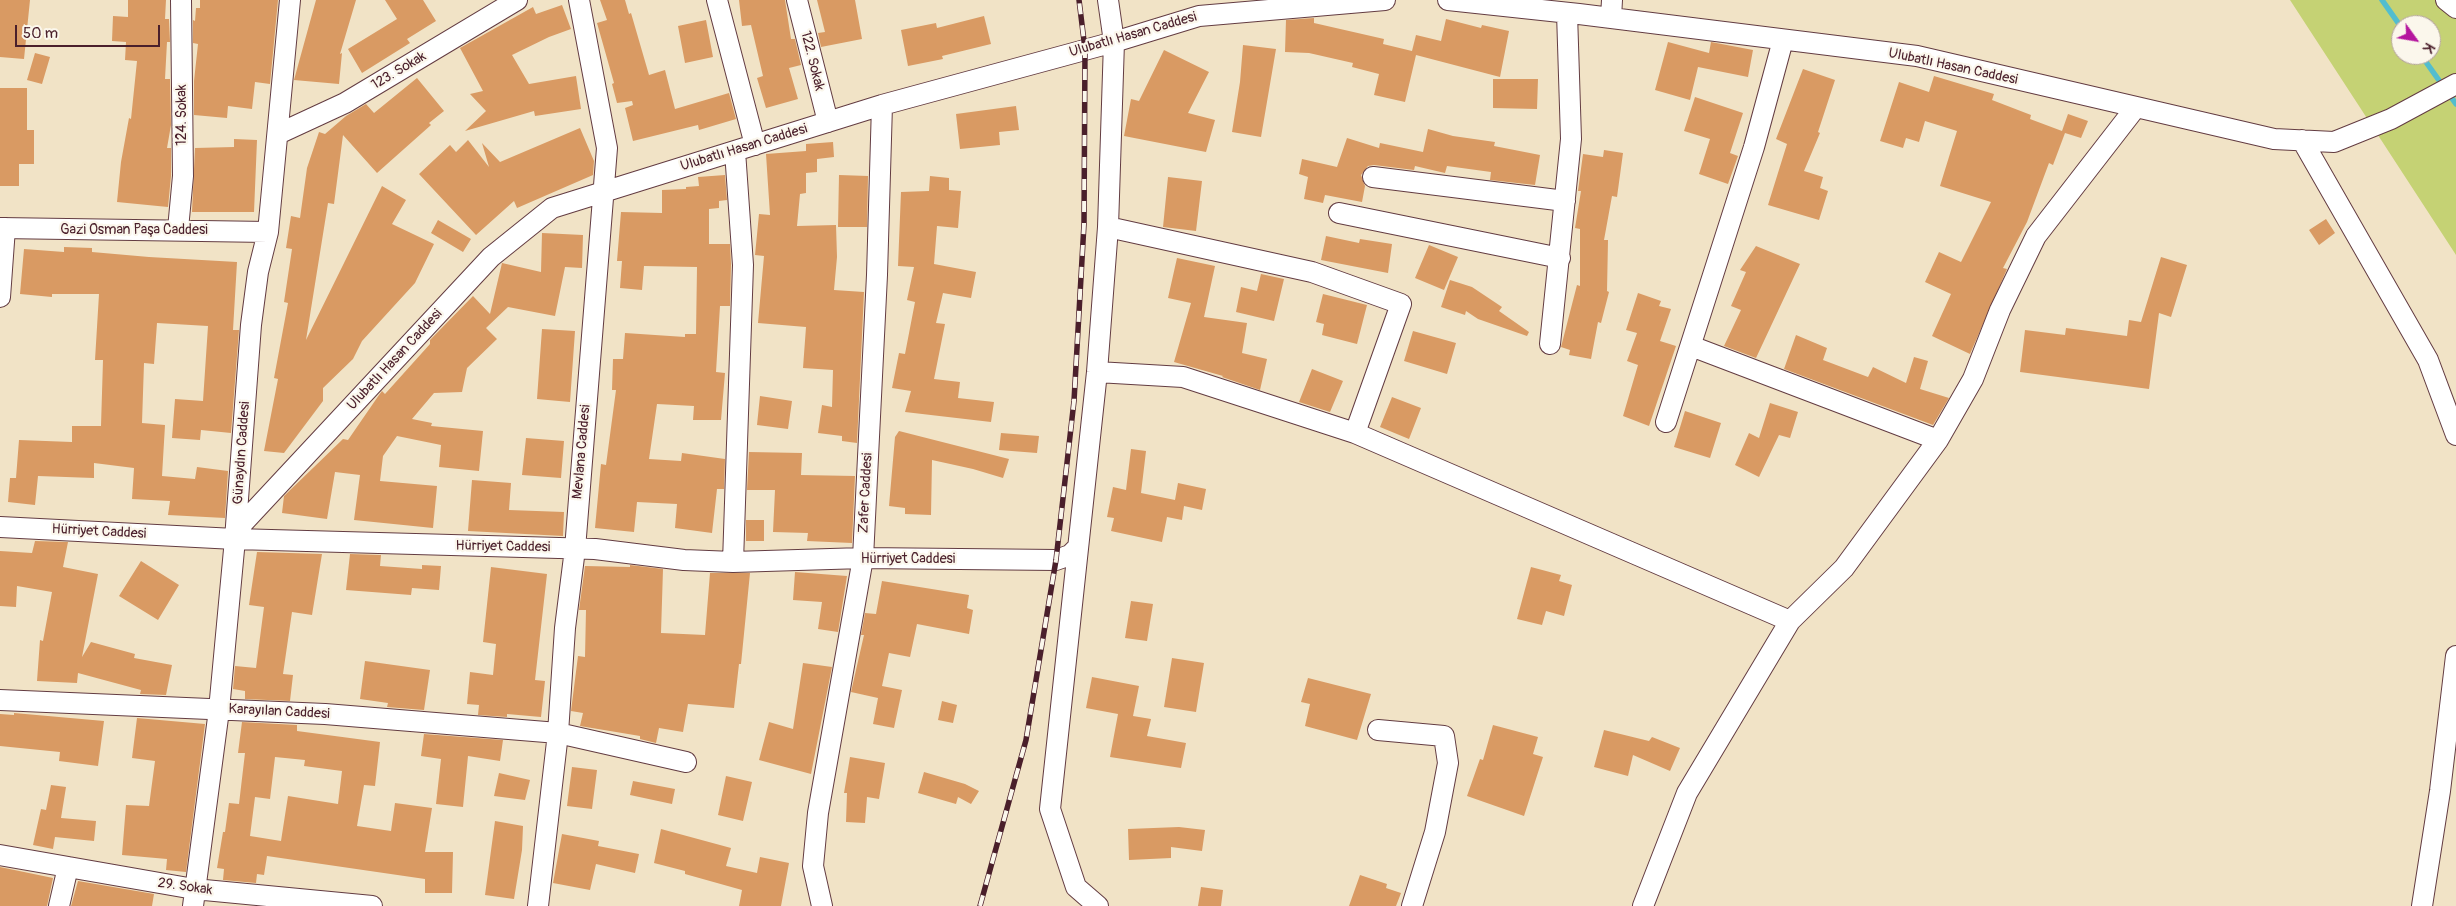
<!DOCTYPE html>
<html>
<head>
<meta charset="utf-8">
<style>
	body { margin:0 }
	#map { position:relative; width:2456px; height:906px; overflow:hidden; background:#f1e3c6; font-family:Pangolin,sans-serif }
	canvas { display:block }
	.north { position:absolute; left:2391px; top:15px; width:50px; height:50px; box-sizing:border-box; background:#fbf7ec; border:1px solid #b4a19f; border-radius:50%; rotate:122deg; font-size:14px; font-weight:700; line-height:20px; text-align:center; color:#4a1f2b }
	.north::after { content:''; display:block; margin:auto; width:18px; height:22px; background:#b5179e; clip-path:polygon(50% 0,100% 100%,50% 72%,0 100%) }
	.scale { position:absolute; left:15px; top:25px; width:145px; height:22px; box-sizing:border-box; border:2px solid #4a1f2b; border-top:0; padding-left:6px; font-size:15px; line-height:18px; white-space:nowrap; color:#4a1f2b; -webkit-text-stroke:4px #fbf7ec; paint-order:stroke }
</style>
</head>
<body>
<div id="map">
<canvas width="2456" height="906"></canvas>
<div class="north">K</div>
<div class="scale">50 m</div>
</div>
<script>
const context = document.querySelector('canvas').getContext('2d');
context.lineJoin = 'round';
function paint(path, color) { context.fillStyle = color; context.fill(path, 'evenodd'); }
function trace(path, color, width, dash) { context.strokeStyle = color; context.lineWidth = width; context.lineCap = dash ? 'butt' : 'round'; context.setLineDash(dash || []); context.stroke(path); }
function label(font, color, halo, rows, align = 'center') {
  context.font = font + ' Pangolin,sans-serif'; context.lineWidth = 4.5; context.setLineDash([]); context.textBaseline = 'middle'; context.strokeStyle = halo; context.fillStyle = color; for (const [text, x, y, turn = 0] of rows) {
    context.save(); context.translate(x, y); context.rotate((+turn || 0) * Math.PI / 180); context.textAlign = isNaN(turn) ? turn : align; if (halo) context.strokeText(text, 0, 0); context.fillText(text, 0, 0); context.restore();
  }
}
const green = new Path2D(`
	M2290,0H2456V255ZM2401,25H2431V55H2401Z`);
const stream = new Path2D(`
	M2382,0L2401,27
	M2421,55L2443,86
	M2448,93L2456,104`);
const building = new Path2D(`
	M0,0H30L24,59L0,57Z
	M128,0H166L165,19H169L170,42H167L165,79H170L171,125L167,148H171V176L168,207L117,202L121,162L129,118L131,119L137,61L125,60L126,42L112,41L113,16L128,17Z
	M200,0H278L270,84L255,82L252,109L228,106L227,118L194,115V81L198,44L193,43V20L195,21L196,8H200Z
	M316,0H356L340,54L342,53L339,84L294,80Z
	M385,0H423L436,21L407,39L410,43L362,73L348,49L397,19Z
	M600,0H625L629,14L631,13L649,75L665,70L675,109L729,93L736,119L699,130L698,125L633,141L625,108L633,105L632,101L617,103L612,84L614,83L597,23L607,20Z
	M739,0H785L791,39H795L801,65L789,68L798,99L766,108L757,78L763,76L751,25L742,26Z
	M817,0H855L862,39L821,47L818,33L825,32Z
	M562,5L571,29L549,37L512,55L529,84L576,76L581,109L535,116L534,111L465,131L486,111L470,94L483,91L460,48L533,7L536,14Z
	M984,16L991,44L942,56L943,59L908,66L901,30L936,23L937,28Z
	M1314,18V23L1384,39L1383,44L1412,51L1416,35L1441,41L1446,19L1481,28L1482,25L1509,31L1500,77L1416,55L1405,102L1374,95L1379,74L1352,67L1353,63L1309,53L1285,52L1286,20Z
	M706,20L713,57L685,63L678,26Z
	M1668,42L1709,53L1711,42L1753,50L1748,77L1698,67L1690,100L1655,90Z
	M1243,45L1276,49L1261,137L1232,132L1240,82Z
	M1164,50L1209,72L1188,113L1215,120L1206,152L1124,136L1131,99L1139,101Z
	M35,53L50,57L42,84L27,80Z
	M1803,69L1835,80L1818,132L1820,133L1804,171L1823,177L1820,188L1828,191L1819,220L1768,205L1787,144L1776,139Z
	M1934,76L1994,94L1992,100L2031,115L2030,119L2062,131L2068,114L2088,121L2081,138L2065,133L2053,165L2049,163L2027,222L2003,268L2007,269L1970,354L1932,336L1951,294L1925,282L1939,252L1961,262L1991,202L1940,186L1957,131L1925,121L1919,142L1906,138L1903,148L1880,141L1899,82L1929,92Z
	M417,78L444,111L429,123L431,125L377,173L343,135L334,204L328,203L306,340L382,186L406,200L392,224L434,244L415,283L362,341L353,359L323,388V401L284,453L264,451L278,379L274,378L288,303L284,302L292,249L286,248L291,216L300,218L307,168L319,132L325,134L346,116L366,104L374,113Z
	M1493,79H1538L1537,109L1493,108Z
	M0,88H27V130H34V164H19V186H0Z
	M1695,97L1743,113L1730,153L1738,156L1728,184L1699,174L1710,139L1684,131Z
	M1016,106L1019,130L999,132L1000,145L960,149L956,114Z
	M580,128L594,161L593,175L517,208L514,201L476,235L419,174L450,145L456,152L468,140L489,167L482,143L500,162Z
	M1428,129L1453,136L1495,142L1494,146L1540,155L1535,185L1490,180L1491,172L1447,166L1445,173L1415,166L1414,170L1374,165L1368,166L1361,175L1365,186L1362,202L1325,195L1323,203L1304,199L1308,177L1299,174L1302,159L1337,167L1347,138L1379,148L1380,143L1423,152Z
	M234,139L257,140L254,212H192L195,148L234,147Z
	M833,142L834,157L817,159V172L806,173V193L800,194L797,226L836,225L837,257L834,290L864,292L857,443L842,441V436L818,433L822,405L832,407L833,370L803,368L806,327L758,323L764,256L755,255L759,214L770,215L766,154L806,151V144Z
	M1604,150L1623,153L1617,197L1612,196L1604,240H1608L1607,291L1609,292L1601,323L1598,322L1591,359L1569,355L1570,350L1561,347L1577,285L1580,286V229L1575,228L1581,191H1578L1583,154L1603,157Z
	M725,175L727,200L719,201V208L709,209V244H730L731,264L730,306H720L716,372L725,373L721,420H693L694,406L657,404L649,459L681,461L682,453L725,459L724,489H717L712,533L675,528L677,504L637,502L634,532L595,528L601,464L606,465L616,390H612L613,359H623L625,333L685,337V334H696L697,267L644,266L642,290L620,288L622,261H617L621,212L662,213V190L686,189V187L699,186L698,177Z
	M839,175L868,176L867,227H838Z
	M930,176L949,178V190L961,191L958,228L937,226L934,264L976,272L971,298L943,293L936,323L945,324L934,379L960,382L958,398L994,402L991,422L905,412L911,391L892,388L899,353L905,354L915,302L907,300L914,267L898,266L901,192L929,191Z
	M1168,177L1202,181L1196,231L1163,227Z
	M2326,219L2335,233L2319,245L2309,230Z
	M438,220L471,239L463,252L431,233Z
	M542,233L583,235L582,268L565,267L555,316L508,307L486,328L497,339L467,368L462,392L434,393L412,419L432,423L431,426L483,431L479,471L439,467L441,445L397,436L383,456L380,481L437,486L433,528L354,520L360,475L335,472L327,519L282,513L284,496L343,439L348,440L379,395L382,391L385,394L430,344V340L473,296L490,314L502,263L541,272Z
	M1326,236L1359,243L1360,239L1392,244L1388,273L1321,260Z
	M1429,245L1458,257L1444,290L1415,278Z
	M1756,246L1800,264L1756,358L1724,346L1741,310L1731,306L1746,272L1740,270Z
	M64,247L92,248V252L149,257L237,262L233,330H239L231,433L201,430L200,440L172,438L175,399L203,401L208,326L157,323L154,364L144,363L142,423L165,425L162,476L195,479L197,467L228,471L225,518L168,515L170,501L132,499L134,468L94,463V478L38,476L35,505L8,502L10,478H16L19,440L72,442V426H101L103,360H95L99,294H52V297L20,294L24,249L64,252Z
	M2161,257L2187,265L2171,317L2159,313L2149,389L2020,372L2025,330L2065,335L2066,328L2127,336L2129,320L2141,322Z
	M1177,258L1215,266L1204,317L1247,323L1242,353L1267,359L1260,390L1222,377L1223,376L1174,362L1191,303L1168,298Z
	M1261,274L1284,279L1274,321L1236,312L1241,287L1257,291Z
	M1450,280L1472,287L1502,307L1499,311L1529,332L1527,336L1478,319L1466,311L1465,315L1441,307Z
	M1638,293L1661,301L1659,306L1671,309L1660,341L1676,346L1649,426L1623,416L1638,365L1627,361L1637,333L1626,330Z
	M1323,294L1367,305L1357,344L1322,335L1324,324L1316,322Z
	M542,329L575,331L570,402L537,399Z
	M1413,331L1456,343L1447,374L1404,361Z
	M1796,335L1827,348L1823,360L1868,377L1873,367L1906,383L1914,357L1928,361L1920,389L1949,398L1933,425L1784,369Z
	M1312,369L1343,381L1330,412L1299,402Z
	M760,396L792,401L788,429L757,425Z
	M1392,397L1421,408L1409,439L1380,427Z
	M1770,403L1798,412L1790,438L1779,435L1759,477L1735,465L1749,433L1759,438Z
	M1685,411L1721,423L1710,458L1674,447Z
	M899,431L1009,459L1003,478L973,469L932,460L931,515L905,514V508L889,506L895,437Z
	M1001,433L1039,436L1037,453L999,450Z
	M526,438L564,441L561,478L522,475Z
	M1131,449L1146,451L1141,493L1175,500L1178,483L1206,489L1202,510L1184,506L1182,520L1167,517L1162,542L1111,531L1114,518L1107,517L1113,487L1126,490Z
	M749,452L802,453L801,475L855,476L852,543L807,541L808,533L773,532L775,490H747Z
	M472,480L511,483L509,510L564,512L563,536L468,531Z
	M746,520H764V541H746Z
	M35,541L68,542L63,567L98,574L82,657L91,642L135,654L134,658L172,665L166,695L140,694L141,690L78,673L77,683L37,681L40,640L43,641L52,592L17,586L16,607L0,606V551L32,553Z
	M257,552L322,554L312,615L292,612L283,674L293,675L290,701L245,699V691L233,689L235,666L256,668L264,607L249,605Z
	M350,554L381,555L380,566L422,569V565L441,566L439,590L412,588L411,595L346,590Z
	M141,561L179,585L158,620L119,596Z
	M630,565L663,569L661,633L705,635L710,573H750L741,664H739L734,708L688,704L683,732L659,728L656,743L640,739V736L580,726L583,713L571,711L578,656L585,657L586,610H579L585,566L630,567Z
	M491,567L547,574L535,680L545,681L541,717L507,714V717L478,715L479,705L467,704L470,672L493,675L496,644L483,642Z
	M1531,567L1561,575L1559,581L1572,585L1564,616L1546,611L1542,625L1517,619Z
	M795,572L847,576L838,632L818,629L822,602L793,600Z
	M882,581L969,595L967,608L973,610L969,634L917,624L910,657L889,653L882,686L902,690L894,728L873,724L878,698L851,692L864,635H861L865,613L876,614Z
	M1131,601L1153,604L1147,641L1125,638Z
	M1172,658L1204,663L1196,712L1164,707Z
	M365,661L430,670L424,710L387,707L388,703L360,699Z
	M803,663L832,667L811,774L759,760L769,722L793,729Z
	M1092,677L1139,686L1133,716L1151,719L1147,736L1186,743L1181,768L1110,757L1118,714L1086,708Z
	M1308,678L1371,694L1357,740L1305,726L1310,704L1301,702Z
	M942,701L957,705L953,723L938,720Z
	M14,713L104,721L98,766L59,761L60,752L0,746V714L14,715Z
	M137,718L205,724L186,872L166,870L167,859L122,855L126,805L149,806L155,761L132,758Z
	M242,722L297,725V731L380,742L375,786L364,785L357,826L391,831L395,803L432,808L425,852H453L452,893H425V879L267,856L264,875L257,874L256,883L223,880L224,869L217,868L223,832H225L229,803L239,804L245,753H238ZM275,757L305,760L304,766L342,771L338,804L288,796L281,841L250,836L255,797L270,799Z
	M1493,725L1538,737L1533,754L1543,757L1524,816L1467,796L1480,759L1483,760Z
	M1604,730L1649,741L1652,737L1680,748L1670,771L1633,755L1628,776L1594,767Z
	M424,734L503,740L500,761L468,756L463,807L436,804L441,759L421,756Z
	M850,757L885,763L879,799L867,797L865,823L846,822L847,793H844Z
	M572,767L597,770L592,809L567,806Z
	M924,772L965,784L979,791L971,804L958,797L956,804L918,793Z
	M499,773L530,780L525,800L494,796Z
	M726,776L752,782L743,821L718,815Z
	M633,781L675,789L672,804L630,795Z
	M51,785L66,787L61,818L96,821L94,841L55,837L53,849L33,845L41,809L46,810Z
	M495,821L523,826L522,850L514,899L485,895Z
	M1179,827L1205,830L1202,851L1171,847V858L1129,860L1128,829Z
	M661,829L731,848L726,866L757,873L760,857L789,863L781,906H739L742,890L685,874V871L654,863Z
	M562,834L599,841L598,846L639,854L635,873L596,864L590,890L553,883Z
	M0,867L53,878L47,906H0Z
	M1360,875L1387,884L1386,888L1401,893L1396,906H1349Z
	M78,881L154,894L152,906H71Z
	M1201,887L1223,890L1221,906H1198Z`);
const minor = new Path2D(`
	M717,0L755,145
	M797,0L828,122
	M1448,0L1579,14L1917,56L2274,139L2334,142L2391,119L2456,84
	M2446,0L2456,8
	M1611,18L1612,0
	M278,134L345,103L517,0
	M2302,140L2428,360L2456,435
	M1373,177L1565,201
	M1339,213L1560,258
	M1108,227L1312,272L1401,304L1355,433
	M0,228L268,232
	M178,229L183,176L181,0
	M0,297L5,228
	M1550,344L1571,139L1567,13
	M1691,346L1938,440
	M1097,372L1183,377L1355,433L1790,621
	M1666,422L1754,147L1783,40
	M0,527L235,539L595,549L684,560L733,562L863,558L1056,560L1070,555L1078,547
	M235,539L243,523L491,257L552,208L882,105L1114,42L1199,16L1385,0
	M733,562L743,265L735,151
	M0,700L325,714L558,733L686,762
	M1378,730L1444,736L1448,763L1435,832L1412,906
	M0,855L194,889L372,906
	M59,906L68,867
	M193,906L219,710L235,539L251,325L258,272L268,232L290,0
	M538,906L558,733L565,628L575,549L607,148L579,0
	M822,906L813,866L818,813L863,558L877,275L882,105
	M1098,906L1076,887L1050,809L1097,372L1108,227L1114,42L1108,0
	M1643,906L1687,793L1790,621L1844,568L1938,440L1973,379L2000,310L2036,236L2136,107
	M2422,906L2440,791L2456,656`);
const rail = new Path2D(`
	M980,906L1026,740L1056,560L1074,401L1084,224L1085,49L1079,0`);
const streetNames = [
	["Ulubatlı Hasan Caddesi",1133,35,-16],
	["122. Sokak",812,61,76],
	["Ulubatlı Hasan Caddesi",1953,67,12],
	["123. Sokak",399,71,-31],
	["124. Sokak",182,115,-90],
	["Ulubatlı Hasan Caddesi",744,148,-17],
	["Gazi Osman Paşa Caddesi",134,230],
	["Ulubatlı Hasan Caddesi",395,360,-47],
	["Mevlana Caddesi",582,452,-85],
	["Günaydın Caddesi",242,453,-86],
	["Zafer Caddesi",866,493,-87],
	["Hürriyet Caddesi",99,532,3],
	["Hürriyet Caddesi",503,547,1],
	["Hürriyet Caddesi",908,559],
	["Karayılan Caddesi",279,712,3],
	["29. Sokak",185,887,8]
];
paint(green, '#c5d274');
trace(stream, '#52bdce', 5.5);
paint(building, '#d99a63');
trace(minor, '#633c42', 22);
trace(minor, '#fff', 20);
trace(rail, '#4a1f2b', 5.5);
trace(rail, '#fbf7ec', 4, [11]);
label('14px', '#4a1f2b', '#fbf7ec', streetNames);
</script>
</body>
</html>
